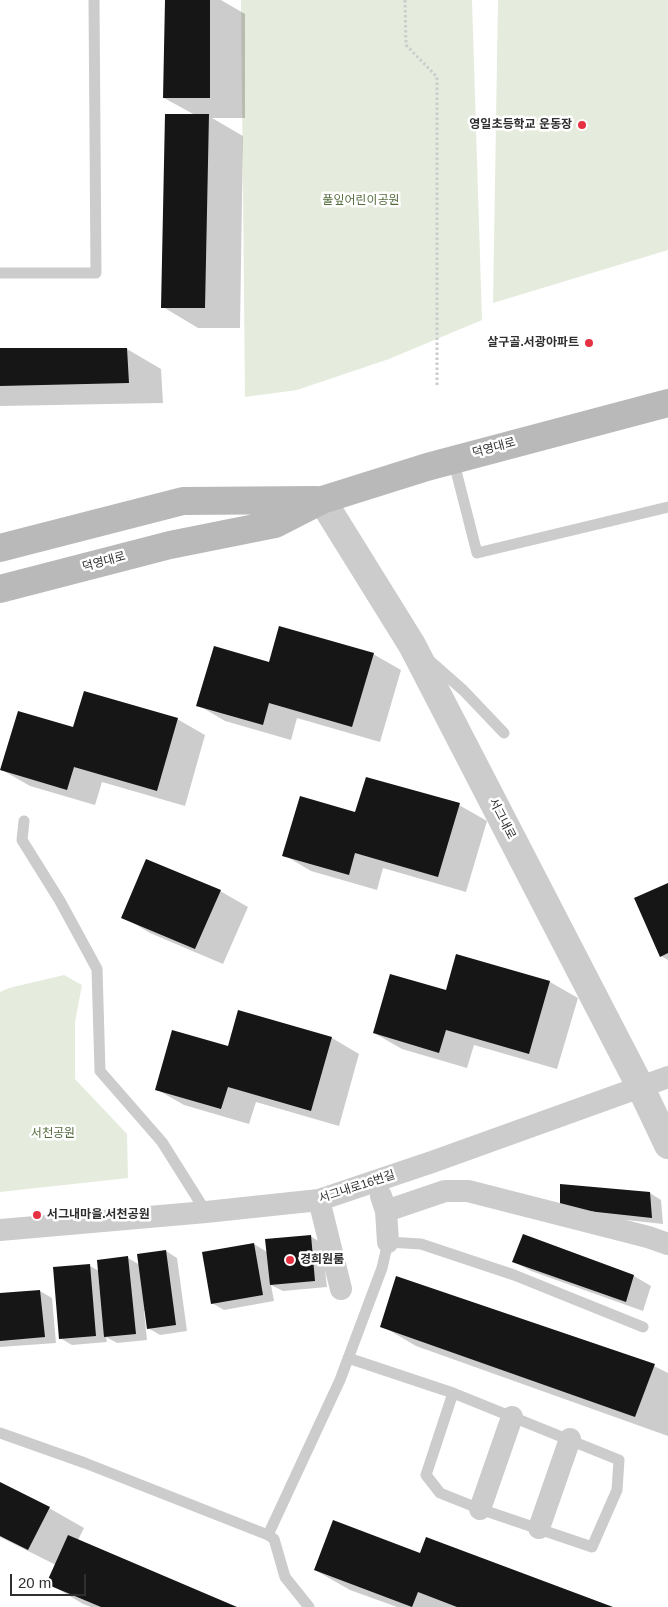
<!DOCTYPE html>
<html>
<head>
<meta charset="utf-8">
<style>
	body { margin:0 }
	#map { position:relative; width:668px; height:1607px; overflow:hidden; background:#fff; font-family:Arial,sans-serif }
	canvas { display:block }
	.scale { position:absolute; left:10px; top:1574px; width:76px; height:22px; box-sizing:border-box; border:2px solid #2f2f2f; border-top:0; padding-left:6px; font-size:15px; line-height:18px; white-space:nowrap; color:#2f2f2f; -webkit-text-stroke:4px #fff; paint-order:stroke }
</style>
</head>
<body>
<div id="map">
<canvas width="668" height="1607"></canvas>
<div class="scale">20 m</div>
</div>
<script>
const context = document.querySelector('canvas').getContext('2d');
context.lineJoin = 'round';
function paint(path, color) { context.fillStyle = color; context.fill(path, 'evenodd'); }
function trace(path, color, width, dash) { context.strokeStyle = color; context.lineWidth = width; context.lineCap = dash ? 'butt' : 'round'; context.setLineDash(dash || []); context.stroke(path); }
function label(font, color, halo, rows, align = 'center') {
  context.font = font + ' Arial,"Noto Sans KR",sans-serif'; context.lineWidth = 5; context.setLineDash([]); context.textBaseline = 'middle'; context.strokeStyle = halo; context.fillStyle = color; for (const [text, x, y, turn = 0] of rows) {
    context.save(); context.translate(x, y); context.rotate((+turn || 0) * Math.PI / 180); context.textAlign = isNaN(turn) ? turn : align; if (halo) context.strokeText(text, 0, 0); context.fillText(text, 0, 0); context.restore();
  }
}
const green = new Path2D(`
	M241,0H472L482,320L389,359L297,390L245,397Z
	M498,0H668V250L493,303Z
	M64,975L82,985L75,1022V1079L127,1134L128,1178L0,1192V992L9,988Z`);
const shadow = new Path2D(`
	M166,0H221L245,14V118H212L243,136L240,328H198L163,307L195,115L164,98Z
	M0,349H127L161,369L163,403L0,406Z
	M373,654L401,670L380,742L297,718L291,740L225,721L198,705L270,663Z
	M177,719L205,735L185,806L102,782L95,805L30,786L2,770L74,728Z
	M459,805L487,821L466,892L383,868L377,890L311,871L284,855L356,814Z
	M668,884V960L661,956Z
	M220,891L248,907L223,964L150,933L123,917Z
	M457,955L550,982L578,998L557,1069L474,1045L467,1068L402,1049L374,1033L447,991Z
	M239,1012L332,1038L359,1054L339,1126L256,1102L249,1124L184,1105L156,1089L229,1048Z
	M650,1193L661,1200L663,1224L572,1214Z
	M523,1235L634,1276L651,1286L643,1311L531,1271L514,1262Z
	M310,1236L322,1243L327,1287L283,1291L271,1285L274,1301L224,1310L212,1303L254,1244L267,1252Z
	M166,1251L177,1258L187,1331L160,1335L148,1328L146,1311H144L147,1340L117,1343L106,1337L107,1342L72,1345L60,1338L90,1266L99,1271L128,1258L140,1265Z
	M397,1278L654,1366L668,1373V1436L416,1346L382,1326Z
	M40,1291L52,1298L56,1343L0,1347V1295Z
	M0,1483L49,1508L84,1528L78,1540L234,1607H91L83,1604L48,1583L56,1565L0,1537Z
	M420,1555L610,1607H397L350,1590L315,1570Z`);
const building = new Path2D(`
	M165,0H210V98H163Z
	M165,114H209L205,308H161Z
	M0,348H127L129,383L0,386Z
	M279,626L374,653L352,727L269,703L263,725L196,706L214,646L269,662Z
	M84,691L178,718L157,791L74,767L67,790L0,770L18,711L73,727Z
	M366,777L460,803L438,877L355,853L349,875L282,856L300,796L355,812Z
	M146,859L221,890L195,949L121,918Z
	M668,883V953L660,957L634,898Z
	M456,954L550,981L529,1054L446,1030L439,1053L373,1033L390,974L446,990Z
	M238,1010L332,1037L311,1111L228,1087L221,1109L155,1090L172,1030L228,1046Z
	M560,1184L650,1192L652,1218L560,1208Z
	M523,1234L634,1275L626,1302L512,1262Z
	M311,1235L315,1281L270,1285L265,1239Z
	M254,1243L263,1295L211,1304L202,1252Z
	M166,1250L176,1325L147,1329L137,1254Z
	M128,1256L136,1334L104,1337L97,1260Z
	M90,1264L96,1336L59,1339L53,1267Z
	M396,1276L655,1364L635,1417L380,1327Z
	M40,1290L45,1337L0,1341V1293Z
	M0,1482L50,1507L28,1550L0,1536Z
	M333,1520L420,1553L426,1537L613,1607H457L418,1592L412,1607L314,1570Z
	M68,1535L237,1607H101L46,1584Z`);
const path = new Path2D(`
	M405,0L406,45L437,77V386`);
const service = new Path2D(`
	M0,273H96L94,0
	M453,459L477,553L668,507
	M430,661L463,690L504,733
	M24,821L22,840L60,901L97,969L100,1071L162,1142L206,1212
	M348,1358L453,1393L619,1460L617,1490L592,1547L480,1509L440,1493L426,1475L453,1393
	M0,1433L85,1463L268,1535L274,1539L285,1577L309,1607
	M268,1535L340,1380L382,1268L388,1242L421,1244L514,1275L643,1327`);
const minor = new Path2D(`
	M381,1196L386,1211L388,1242
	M319,1200L341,1289
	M386,1211L445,1191H468L648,1237L668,1244
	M0,1230L206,1212L319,1200L432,1162L668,1077
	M480,1509L512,1417
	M539,1528L570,1439`);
const tertiary = new Path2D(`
	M322,500L412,645L640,1086L668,1145`);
const secondary = new Path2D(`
	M0,548L183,501L316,500
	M0,589L170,545L275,524L322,500L427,467L668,403`);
const markers = [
	[582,125,5,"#e63142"],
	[589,343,5,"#e63142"],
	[37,1215,5,"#e63142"],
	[290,1260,5,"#e63142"]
];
const poiNames = [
	["영일초등학교 운동장",572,125],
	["살구골.서광아파트",579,343],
	["서그내마을.서천공원",47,1215,"left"],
	["경희원룸",300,1260,"left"]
];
const parkNames = [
	["풀잎어린이공원",361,201],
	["서천공원",53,1134]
];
const streetNames = [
	["덕영대로",494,448,-15],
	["덕영대로",104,562,-15],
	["서그내로",502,819,63],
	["서그내로16번길",357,1187,-18]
];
paint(green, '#e6ecdd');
paint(shadow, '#0003');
paint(building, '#161616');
trace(path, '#ccc', 3, [2.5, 2.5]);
trace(service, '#ccc', 11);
trace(minor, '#ccc', 22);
trace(tertiary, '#ccc', 28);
trace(secondary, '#b9b9b9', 28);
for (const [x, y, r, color] of markers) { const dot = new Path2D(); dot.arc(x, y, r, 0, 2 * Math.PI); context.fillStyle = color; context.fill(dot); trace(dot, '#fff', 2); }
label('bold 12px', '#2f2f2f', '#fff', poiNames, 'right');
label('12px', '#536b3c', '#fff', parkNames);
label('12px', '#2f2f2f', '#fff', streetNames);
</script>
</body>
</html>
